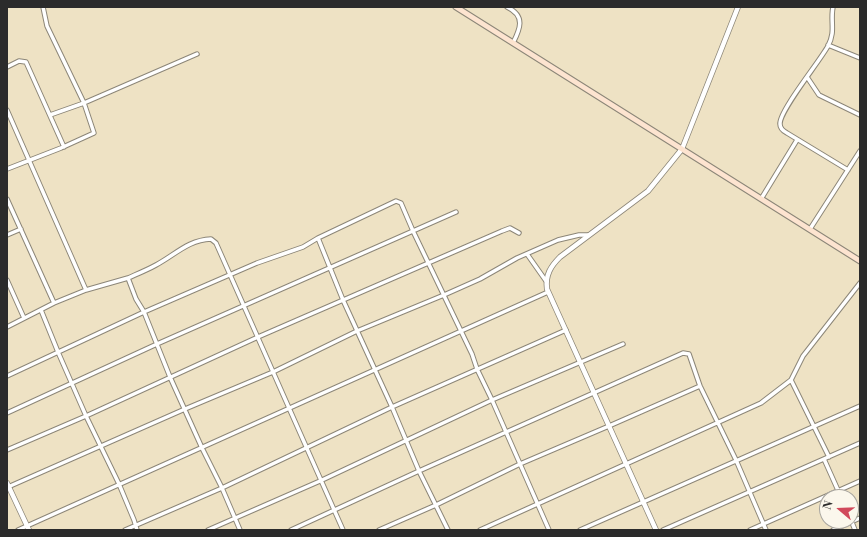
<!DOCTYPE html>
<html>
<head>
<meta charset="utf-8">
<style>
	body { margin:0 }
	#map { position:relative; width:867px; height:537px; overflow:hidden; background:#eee2c4; font-family:"Libre Bodoni",serif }
	canvas { display:block }
	.frame { position:absolute; inset:0; border:8px solid #2b2b2b; pointer-events:none }
	.north { position:absolute; left:819px; top:489px; width:40px; height:40px; box-sizing:border-box; background:#fbf7ec; border:1px solid #a8a59f; border-radius:50%; rotate:289deg; font-size:11px; font-weight:700; line-height:16px; text-align:center; color:#2b2b2b }
	.north::after { content:''; display:block; margin:auto; width:14px; height:18px; background:#d1495b; clip-path:polygon(50% 0,100% 100%,50% 72%,0 100%) }
</style>
</head>
<body>
<div id="map">
<canvas width="867" height="537"></canvas>
<div class="frame"></div>
<div class="north">N</div>
</div>
<script>
const context = document.querySelector('canvas').getContext('2d');
context.lineJoin = 'round';
function trace(path, color, width, dash) { context.strokeStyle = color; context.lineWidth = width; context.lineCap = dash ? 'butt' : 'round'; context.setLineDash(dash || []); context.stroke(path); }
const minor = new Path2D(`
	M43,7L47,26L84,103L197,54
	M507,7C526,16 520,29 513,43
	M833,7C830,22 836,31 828,46C820,61 779,111 780,124C780,129 783,131 787,133L848,170
	M828,45L860,58
	M7,67L19,61L26,62L64,147
	M807,77L819,95L860,115
	M7,110L86,290
	M7,169L61,148L94,133L84,103L50,115
	M7,199L54,303
	M761,199L797,140
	M810,229L860,151
	M7,235L21,229
	M318,238L343,300L392,407L419,471L448,530
	M527,254L546,281
	M128,278C137,274 147,270 156,265C175,255 188,240 211,239L216,243L343,530
	M7,280L24,318
	M41,310L58,352L86,416L119,484L134,520L137,530
	M7,327L54,303L86,290L128,278L136,299L144,312L170,377L202,448L222,488L240,530
	M7,376L144,312L257,263L303,247L318,238L396,201L401,203L413,231L472,354L477,369L492,400L549,530
	M791,380L829,457
	M7,413L157,344L456,212
	M7,450L86,416L258,337L502,231L510,228L519,233
	M824,459L841,497
	M8,487L185,409L273,372L357,331L444,295L480,279L517,258L558,240L579,235H588
	M851,520L855,530
	M18,530L548,292
	M125,530L222,488L392,407L566,330
	M208,530L320,481L492,400L623,344
	M291,530L419,471L683,353L689,354L700,386L736,460L766,530
	M379,530L436,505L520,464L609,426L700,386
	M480,530L761,403L791,380L803,356L860,283
	M580,530L860,406
	M663,530L860,443
	M750,530L860,481
	M833,530L860,518`);
const tertiary = new Path2D(`
	M7,483L29,530
	M656,530L547,289C545,275 551,266 560,257L648,191L682,149L738,7`);
const secondary = new Path2D(`
	M456,7L860,261`);
trace(minor, '#8c8678', 5.5);
trace(tertiary, '#8c8678', 6);
trace(secondary, '#8c8678', 7);
trace(minor, '#fff', 3.5);
trace(tertiary, '#fff', 4.5);
trace(secondary, '#fde4d0', 5);
</script>
</body>
</html>
